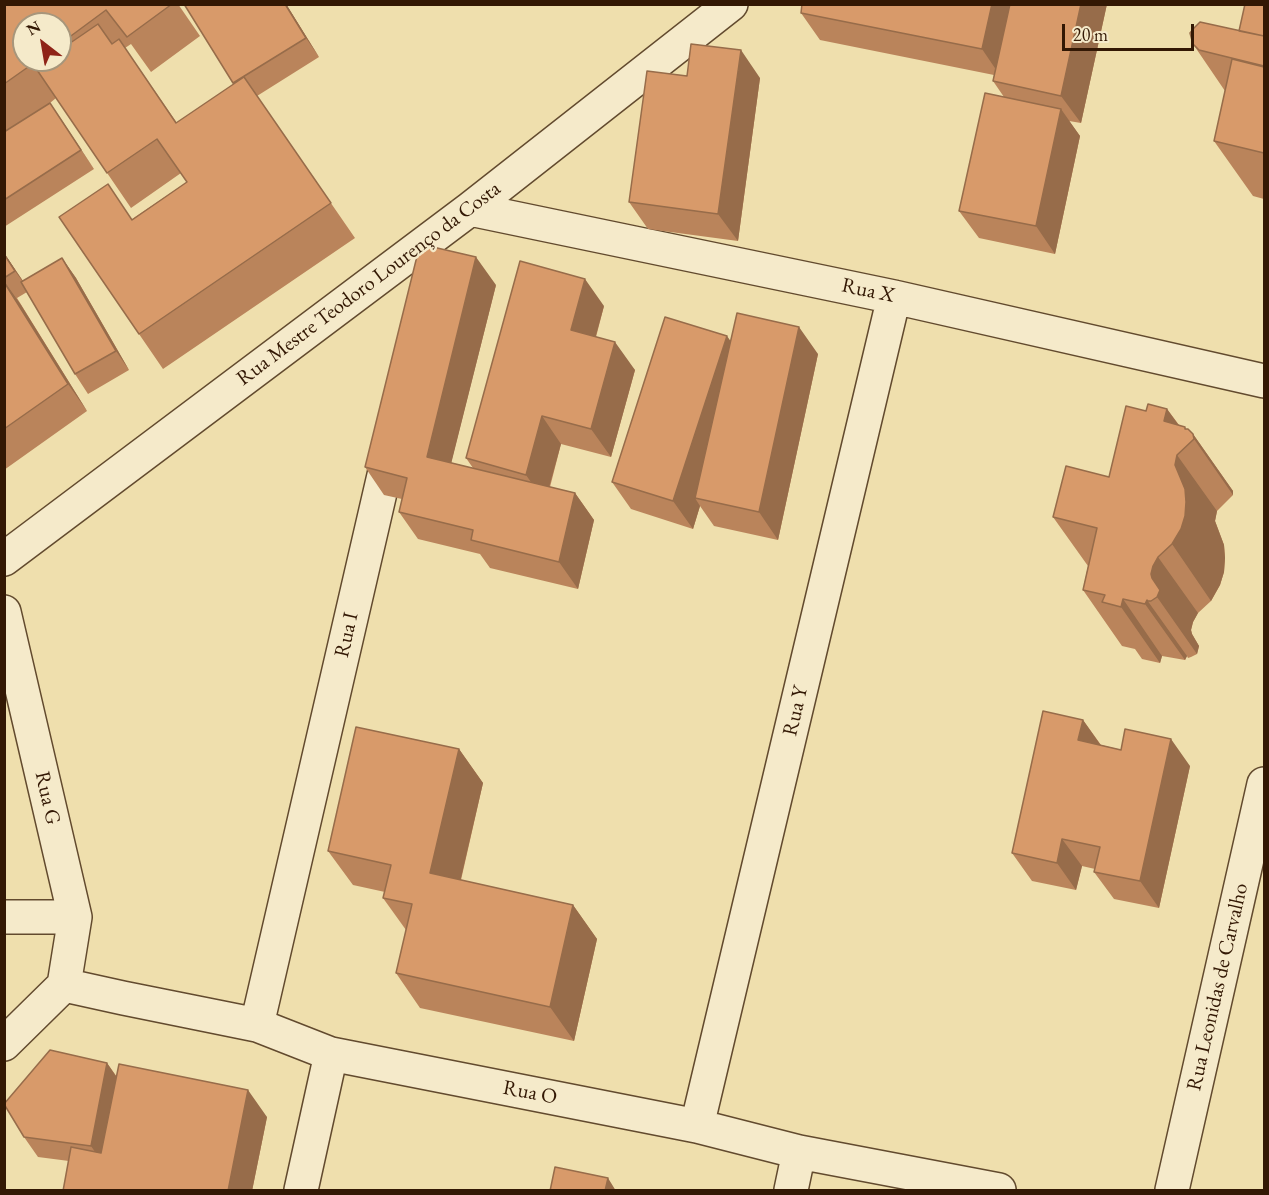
<!DOCTYPE html>
<html>
<head>
<meta charset="utf-8">
<style>
	body { margin:0 }
	#map { position:relative; width:1269px; height:1195px; overflow:hidden; background:#efdfad; font-family:"EB Garamond",serif }
	canvas { display:block }
	.frame { position:absolute; inset:0; border:6px solid #331804; pointer-events:none }
	.north { position:absolute; left:12px; top:12px; width:60px; height:60px; box-sizing:border-box; background:#f5eaca; border:2px solid #a7967b; border-radius:50%; rotate:329deg; font-size:16px; font-weight:700; line-height:24px; text-align:center; color:#331804 }
	.north::after { content:''; display:block; margin:auto; width:21px; height:27px; background:#8f2418; clip-path:polygon(50% 0,100% 100%,50% 72%,0 100%) }
	.scale { position:absolute; left:1062px; top:24px; width:132px; height:27px; box-sizing:border-box; border:3px solid #331804; border-top:0; padding-left:8px; font-size:18px; line-height:21px; white-space:nowrap; color:#331804; -webkit-text-stroke:4px #f5eaca; paint-order:stroke }
</style>
</head>
<body>
<div id="map">
<canvas width="1269" height="1195"></canvas>
<div class="frame"></div>
<div class="north">N</div>
<div class="scale">20 m</div>
</div>
<script>
const context = document.querySelector('canvas').getContext('2d');
context.lineJoin = 'round';
function trace(path, color, width, dash) { context.strokeStyle = color; context.lineWidth = width; context.lineCap = dash ? 'butt' : 'round'; context.setLineDash(dash || []); context.stroke(path); }
function paint(path, color) { context.fillStyle = color; context.fill(path, 'evenodd'); }
function label(font, color, halo, rows, align = 'center') {
  context.font = font + ' "EB Garamond",serif'; context.lineWidth = 5; context.setLineDash([]); context.textBaseline = 'middle'; context.strokeStyle = halo; context.fillStyle = color; for (const [text, x, y, turn = 0] of rows) {
    context.save(); context.translate(x, y); context.rotate((+turn || 0) * Math.PI / 180); context.textAlign = isNaN(turn) ? turn : align; if (halo) context.strokeText(text, 0, 0); context.fillText(text, 0, 0); context.restore();
  }
}
const minor = new Path2D(`
	M470,209L894,297L1264,381
	M4,559L470,209L731,4
	M4,612L75,917L64,985
	M4,917H75
	M64,985L123,998L257,1025L331,1054L697,1126L799,1152L999,1190
	M257,1025L391,445
	M4,1044L64,985
	M697,1126L894,297
	M301,1190L331,1054
	M791,1190L799,1152
	M1172,1190L1264,784`);
const wall = new Path2D(`
	M4,4H178L200,36L151,72L131,44L125,48L177,123L234,84L184,4H286L319,57L257,96L355,238L163,369L139,334L132,219L187,182L181,173L131,208L56,98L50,103L94,169L4,227ZM60,24V60H24Z
	M802,4H1107L1081,123L1069,121L1080,136L1055,254L979,238L959,211L1004,97L993,81L994,75L820,40L801,13Z
	M1264,4V199L1253,196L1214,141L1225,91L1193,44L1239,31Z
	M687,76L760,78L738,241L648,229L629,202Z
	M4,253L23,281L62,258L76,278L129,370L88,394L75,374L27,292L17,298L87,411L4,470Z
	M496,285L451,463L473,468L466,458L604,306L596,337L635,370L611,457L561,444L550,487L575,493L594,520L578,589L490,568L480,554L418,539L399,512L402,499L384,495L365,467Z
	M730,341L818,354L778,540L714,526L700,506L693,529L631,509L612,482Z
	M1167,409L1179,425L1193,434L1233,491V495L1217,511L1215,521L1224,545L1225,558L1224,572L1220,585L1211,601L1198,613L1193,622L1191,630L1192,634L1199,646L1197,654L1191,657L1188,658L1187,656L1185,660L1162,656L1160,663L1142,659L1135,649L1122,646L1083,590L1088,566L1053,517L1109,477L1146,411Z
	M1083,720L1101,745L1190,766L1159,908L1114,899L1094,872L1095,869L1082,866L1076,890L1032,881L1012,853Z
	M459,749L483,783L461,880L573,905L597,939L574,1041L420,1008L396,973L406,930L383,898L385,892L353,885L328,851Z
	M107,1063L117,1077L267,1117L252,1191H63L69,1161L38,1157L24,1137Z`);
const shadedWall = new Path2D(`
	M285,4H286L319,57L306,38Z
	M992,4H1017L1001,77L982,49Z
	M1081,4H1107L1081,123L1061,96Z
	M741,50L760,78L738,241L718,214Z
	M50,103L63,122L94,169L81,150Z
	M1061,109L1080,136L1055,254L1036,226Z
	M4,253L29,290L15,271L4,254Z
	M476,257L496,285L446,484L427,457Z
	M62,258L76,278L129,370L116,351Z
	M585,279L604,306L590,357L571,330Z
	M4,281L21,305L87,411L68,384Z
	M799,327L818,354L778,540L759,512Z
	M727,336L746,363L695,498L700,506L693,529L673,501Z
	M615,342L635,370L611,457L591,429Z
	M1167,409L1191,442L1164,421Z
	M542,416L561,444L545,502L526,475Z
	M1193,434L1233,491V495L1194,439Z
	M1177,455L1217,511L1215,521L1224,545L1225,558L1224,572L1220,585L1211,601L1172,544L1175,465Z
	M575,493L594,520L578,589L559,562Z
	M1158,557L1198,613L1193,622L1191,630L1192,634L1199,646L1197,654L1157,597L1151,574L1153,566Z
	M1123,599L1162,656L1160,663L1121,607Z
	M1147,600L1187,656L1185,660L1145,604Z
	M1083,720L1102,747L1078,740Z
	M1171,739L1190,766L1159,908L1140,881Z
	M459,749L483,783L454,908L430,873Z
	M1062,839L1082,866L1076,890L1057,863Z
	M573,905L597,939L574,1041L550,1007Z
	M107,1063L120,1082L104,1165L91,1146Z
	M248,1090L267,1117L252,1191H228Z
	M608,1178L616,1191H605Z`);
const building = new Path2D(`
	M4,4H172L127,37L106,10L60,44V24H24V60H38L4,84Z
	M184,4H285L306,38L233,83Z
	M802,4H992L982,49L801,13Z
	M1010,4H1081L1061,96L993,81Z
	M1245,4H1264V36L1239,31Z
	M1200,22L1264,36V66L1199,50L1193,44L1190,33L1194,28Z
	M98,24L112,44L119,39L176,123L244,77L331,203L139,334L59,217L108,184L132,220L187,182L157,139L107,173L35,67L45,60H60V50Z
	M691,44L741,50L718,214L629,202L647,71L687,76Z
	M1232,59L1264,67V153L1214,141Z
	M985,93L1061,109L1036,226L959,211Z
	M50,103L81,150L4,200V132Z
	M420,244L476,257L427,457L575,493L559,562L471,540L473,530L399,512L407,478L365,467Z
	M4,254L15,271L4,278Z
	M62,258L116,351L75,374L21,282Z
	M520,261L585,279L571,330L615,342L591,429L542,416L526,475L466,458Z
	M4,282L68,384L4,429Z
	M737,313L799,327L759,512L695,498Z
	M665,317L727,336L673,501L612,482Z
	M1148,404L1167,409L1164,421L1185,427V429H1188L1193,434L1194,439L1177,455L1175,465L1185,489L1186,502L1185,516L1181,529L1172,544L1158,557L1153,566L1151,574L1152,578L1160,590L1157,597L1151,601H1148L1147,600L1145,604L1123,599L1121,607L1102,602L1105,595L1083,590L1097,528L1053,517L1066,466L1109,477L1126,406L1146,411Z
	M1043,711L1083,720L1078,740L1121,750L1125,729L1171,739L1140,881L1094,872L1100,847L1062,839L1057,863L1012,853Z
	M356,727L459,749L430,873L573,905L550,1007L396,973L412,904L383,898L391,865L328,851Z
	M50,1050L107,1063L91,1146L24,1137L4,1104Z
	M119,1064L248,1090L228,1191H63L71,1147L101,1153Z
	M555,1167L608,1178L605,1191H550Z`);
const streetNames = [
	["Rua Mestre Teodoro Lourenço da Costa",369,284,-37],
	["Rua X",868,291,12],
	["Rua I",347,635,-77],
	["Rua Y",796,711,-77],
	["Rua G",47,798,77],
	["Rua Leonidas de Carvalho",1218,987,-77],
	["Rua O",530,1093,11]
];
trace(minor, '#624a2e', 36);
trace(minor, '#f5eaca', 33);
paint(wall, '#ba845b');
paint(shadedWall, '#976c4a');
paint(building, '#d89a6a');
trace(building, '#976c4a', 1.5);
label('21px', '#331804', '#f5eaca', streetNames);
</script>
</body>
</html>
